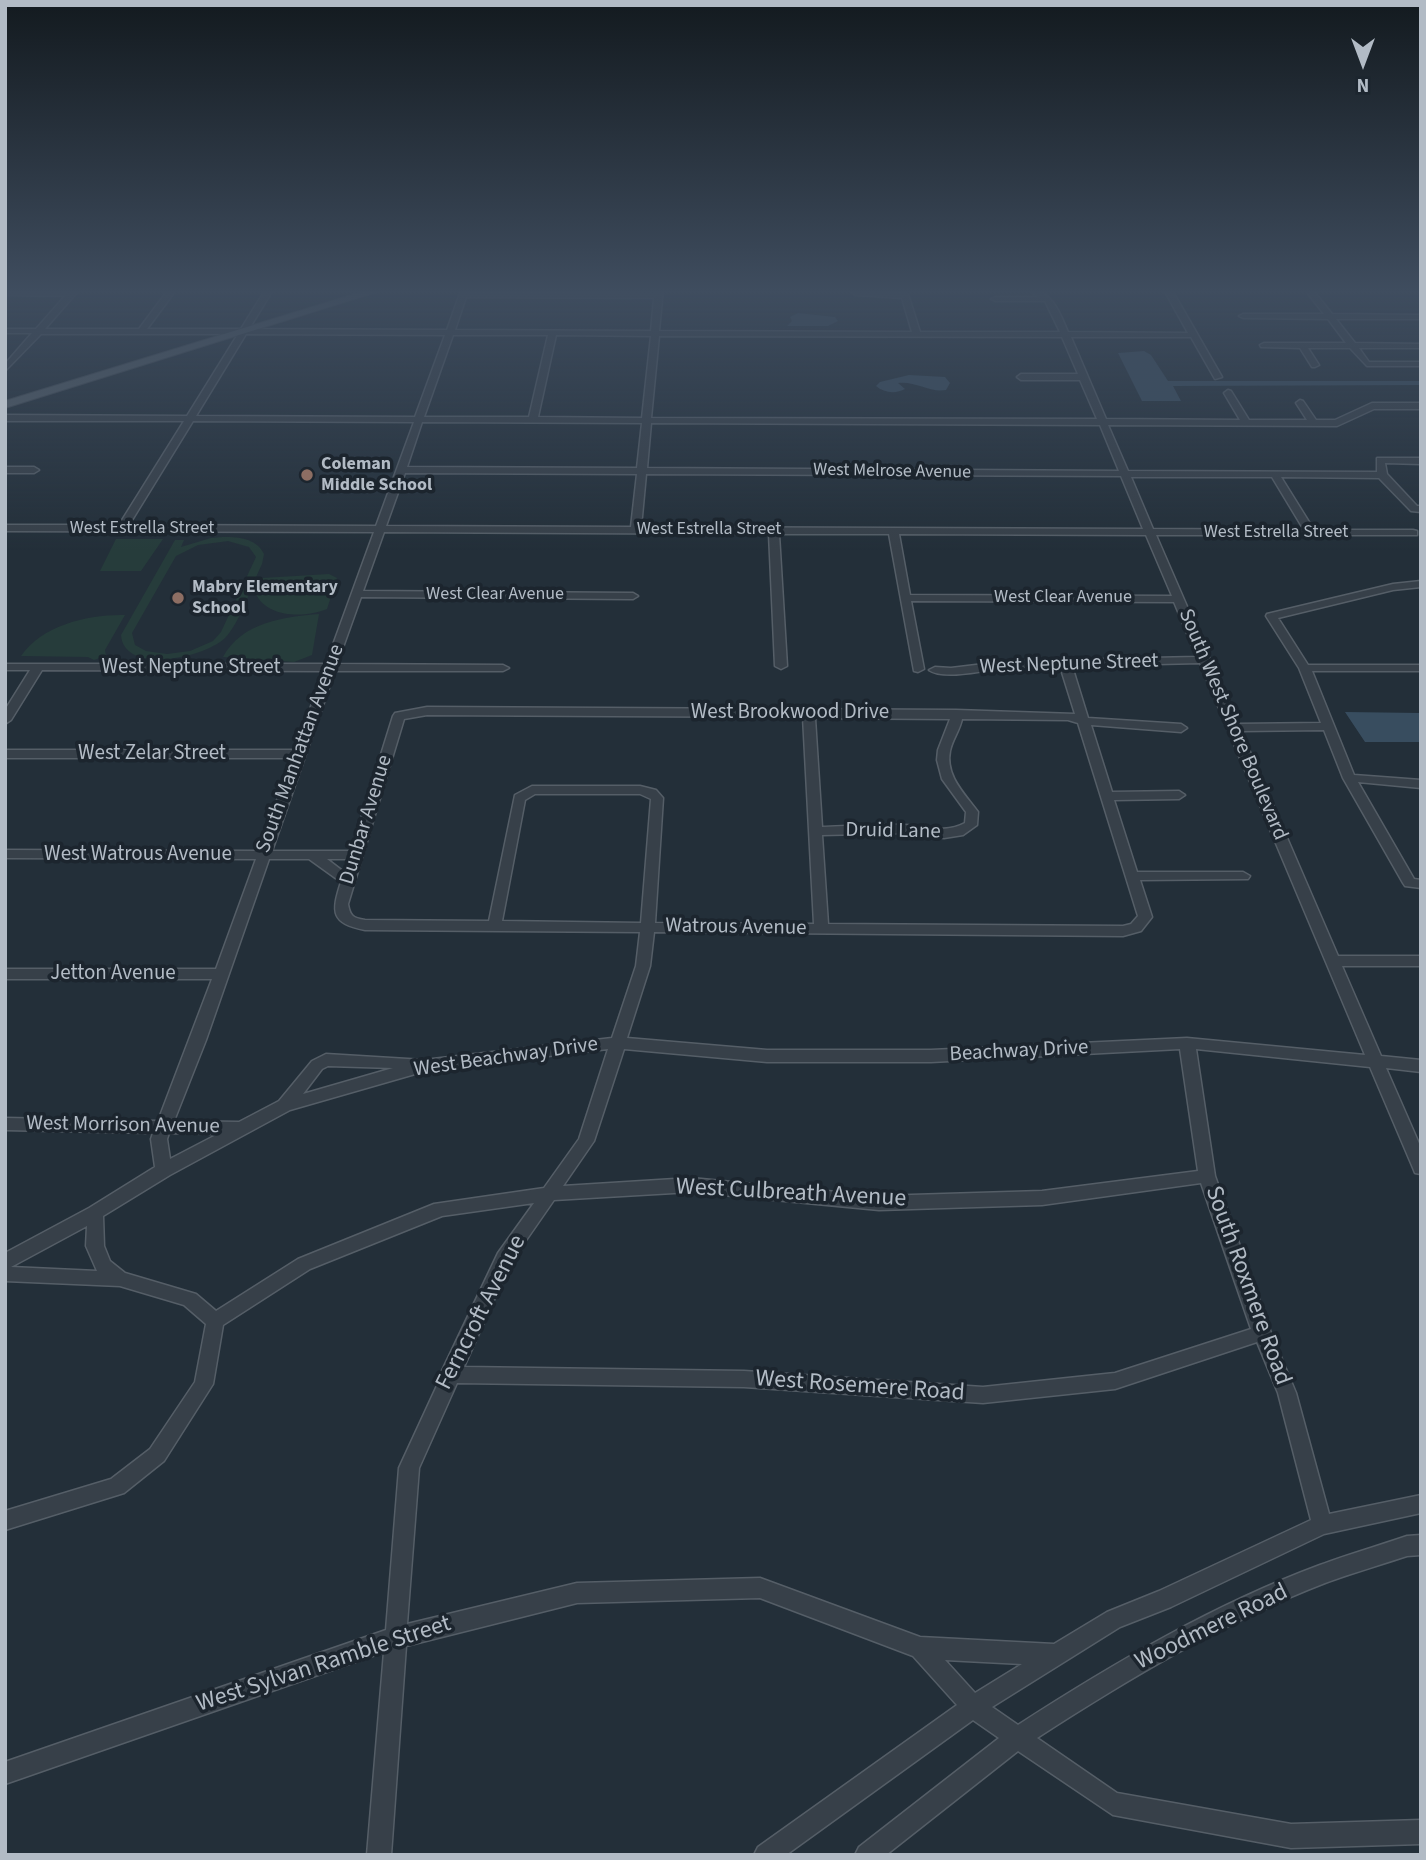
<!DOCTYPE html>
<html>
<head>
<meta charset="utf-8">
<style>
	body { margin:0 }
	#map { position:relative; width:1426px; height:1860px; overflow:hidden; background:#232f39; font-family:"Source Sans 3",sans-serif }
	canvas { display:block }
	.frame { position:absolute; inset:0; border:7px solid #b2bbc5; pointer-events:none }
	.north { position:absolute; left:1328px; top:28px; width:70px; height:70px; -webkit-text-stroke:5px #1c252e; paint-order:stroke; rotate:180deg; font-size:19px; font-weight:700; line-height:28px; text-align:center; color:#b2bbc5 }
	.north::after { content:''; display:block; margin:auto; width:24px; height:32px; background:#b2bbc5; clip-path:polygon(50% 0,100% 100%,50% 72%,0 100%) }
</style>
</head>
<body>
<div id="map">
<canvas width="1426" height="1860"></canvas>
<div class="frame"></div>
<div class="north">N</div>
</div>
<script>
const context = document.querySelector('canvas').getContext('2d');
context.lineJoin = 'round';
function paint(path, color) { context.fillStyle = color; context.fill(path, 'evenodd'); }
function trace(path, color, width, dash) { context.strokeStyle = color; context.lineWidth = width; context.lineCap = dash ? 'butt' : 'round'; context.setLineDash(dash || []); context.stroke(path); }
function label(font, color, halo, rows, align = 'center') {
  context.font = font + ' "Source Sans 3",sans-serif'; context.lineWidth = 7; context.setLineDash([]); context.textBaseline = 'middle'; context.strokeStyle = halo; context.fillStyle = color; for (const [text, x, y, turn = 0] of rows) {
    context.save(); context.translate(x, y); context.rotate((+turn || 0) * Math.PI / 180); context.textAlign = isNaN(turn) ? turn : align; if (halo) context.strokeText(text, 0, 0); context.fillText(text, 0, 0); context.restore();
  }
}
const green = new Path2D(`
	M211,538C229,536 255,535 264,554L262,564C252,584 240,623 225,638C206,657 124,676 121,635L175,540H184L181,547ZM228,541L249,547L256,557L221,632L213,641L190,651L167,654L146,651L135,645L132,633L176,556L198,545Z
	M116,539H163L141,571H100Z
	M329,574L337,578L327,609C305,618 267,618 256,594L262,578Z
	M319,614L312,655L294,662L223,657C242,622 284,617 319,614Z
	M125,615L105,650L106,656L94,660L88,657L21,656C42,625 89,614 125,615Z`);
const water = new Path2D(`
	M798,313L835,317L838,321L828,326H787L792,321L790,317Z
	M1144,351L1151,355L1168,381H1421V385L1173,386L1181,401H1142L1118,353Z
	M909,375L945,377L950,383L946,390C930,393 916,381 898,383L905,389C896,394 884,393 876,386L880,382Z
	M1345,712L1421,713V742H1365Z`);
const minor = new Path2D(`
	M71,290H79L45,329H139L168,290H176L147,329H241L265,290H273L249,329L447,330L461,290H469L468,293L655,294V290H663L659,331L912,332L902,298L855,295L850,290H858L908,294L920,332H1060L1045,301H995L991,299L995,297H1038L1029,290C1053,290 1060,314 1068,332L1188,333L1164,290H1172L1222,377L1215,379L1191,337H1071L1106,419L1240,420L1224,393L1228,390L1231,391L1249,420H1307L1296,403L1300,400L1303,401L1316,420H1335L1372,403H1421V409H1374L1337,426L1108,425L1128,471L1377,472V458H1421V464L1385,463L1387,474L1417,506H1421V512L1411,511L1379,478L1281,477L1314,530H1413L1417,531V535H1156L1238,724L1321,723L1299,668L1266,616L1267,614L1393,584L1421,581V587L1393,590L1278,618L1308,665H1421V671H1312L1354,775L1421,780V788L1358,782L1414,879L1421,880V888L1405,886L1403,883L1343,778L1324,730L1241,731L1338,956H1421V966H1342L1381,1056L1421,1060V1072L1386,1068L1421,1148V1174L1415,1173L1413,1168L1370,1067L1196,1049L1215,1176L1271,1333L1296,1393L1329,1514L1421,1495V1513L1324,1534L1171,1607L1120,1627L992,1707L1018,1725C1112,1664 1215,1604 1320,1565C1349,1554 1378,1546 1407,1536L1421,1535V1555L1407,1556C1380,1565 1352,1573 1325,1583C1224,1622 1128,1679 1037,1738L1117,1793L1291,1824L1421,1820V1844L1291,1848L1113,1815L1018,1751L886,1855H855L859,1847L999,1738L973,1720L786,1855H754L758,1847L957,1705L913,1656L760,1598L577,1603L406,1646L391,1855H367L384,1652L5,1784V1762L386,1630L399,1468L441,1377L440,1375L498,1253L534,1203L442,1216L310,1269L223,1325L213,1384L164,1461L124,1493L5,1530V1511L111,1479L150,1449L195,1382L206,1324L184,1305L120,1286L5,1281V1253L89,1208L155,1167L151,1139L153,1133L5,1130V1118L158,1121L212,979H5V969H216L256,859L5,858V850L259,851L292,758H5V750H295L324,671L42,670L11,720L5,724V710L30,670H5V664H326L374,532L5,531V525H119L184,421H5V415L187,416L238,334H41L5,371V364L32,333H5V329H36L65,296L5,295V291ZM466,297L654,298L651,331L455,330ZM246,334L445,335L415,417L196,416ZM453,335H548L529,417H424ZM556,335L651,336L642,418L538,417ZM659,336L1062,337L1078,374H1021L1017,377L1021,380H1080L1097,419L651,418ZM193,421L414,422L376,526L129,525ZM422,422L642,423L637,468L407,467ZM651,423L1100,425L1119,471L647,468ZM405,473L637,474L631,527L386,526ZM646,474L1121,476L1143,529L641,527ZM1131,477H1272L1304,530L1153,529ZM384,532L769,534L775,666L781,669L787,666L779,534H889L914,671L918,672L924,669L911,601L1174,602L1197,657L1009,661L951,668L935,667L929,670C945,681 990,669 1011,667C1027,666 1044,667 1060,666L1075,714L956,710L427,707L395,713L393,716L351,851H272L335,671H503L509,668L503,665L337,664L361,597L633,599L638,596L633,593L363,591ZM899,534L1146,535L1172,596L910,595ZM1200,663L1365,1055L1187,1038L931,1050H767L627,1038L650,966L654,932L1123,936L1141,931L1152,917L1140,880L1248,879L1250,876L1243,872H1137L1114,800L1179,799L1185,795L1179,791L1112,792L1091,725L1181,732L1187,728L1181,724L1088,718L1072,666ZM427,715L803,717L814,924L655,923L663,798L656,790L640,786H532L515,795L489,921L365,920C353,918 350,916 348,904L404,719ZM815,718L950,719L938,750L937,760L942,779L966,812L965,823C944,834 927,826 905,825C878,824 849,826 822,827ZM962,719L1068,720L1078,723L1138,916L1131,924L1123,926L828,924L822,835L907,833L944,838L963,835L977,825L978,812C965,794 945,776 950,751C952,740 960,730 962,719ZM535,794H640L651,799L641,923L502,921L525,800ZM269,859H309L341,882C331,913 331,923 365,930L640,932L636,966L612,1038L424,1060L326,1054L312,1061L279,1101L239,1122L174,1121L206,1040ZM327,859H348L344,872ZM608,1049L579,1139L544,1188L434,1204L298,1259L216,1311L196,1294L125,1273L110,1261L104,1246L103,1216L170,1175L290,1110L429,1070ZM624,1049L767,1062H931L1180,1049L1198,1171L1042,1191L879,1196L691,1178L563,1186L594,1141ZM328,1066L393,1068L303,1094L322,1069ZM169,1133L218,1134L170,1159L167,1139ZM1201,1183L1251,1329L1115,1373L983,1387L744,1371L464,1367L511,1262L554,1200L691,1192L879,1210L1042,1205ZM87,1226L86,1246L97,1271L11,1267ZM1257,1342L1278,1393L1311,1520L1159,1591L1107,1612L1054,1644L920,1637L760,1578L577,1583L407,1624L419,1468L457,1383L744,1387L983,1403L1115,1389ZM945,1660L1022,1664L975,1693Z
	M1305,290H1313L1332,314L1421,315V319H1336L1355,343L1421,344V348H1359L1369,362H1421V366H1367L1350,348H1308L1319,365L1315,367H1312L1300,348L1261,347L1260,345L1264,343H1346L1328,319L1243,318L1239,316L1243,314H1324Z
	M5,467H34L39,470L34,473H5Z`);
const major = new Path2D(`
	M368,290H383L5,408V401Z`);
const markers = [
	[307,475,7,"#8d6e63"],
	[178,598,7,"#8d6e63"]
];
const farPoinames = [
	["Coleman",321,465],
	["Middle School",321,486],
	["Mabry Elementary",192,588],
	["School",192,609]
];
const farStreetnames = [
	["West Melrose Avenue",892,472,1],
	["West Estrella Street",142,529],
	["West Estrella Street",709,530],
	["West Estrella Street",1276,533],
	["West Clear Avenue",495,595],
	["West Clear Avenue",1063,598]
];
const streetNames = [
	["West Neptune Street",1069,665,-2],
	["West Neptune Street",191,668],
	["West Brookwood Drive",790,713],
	["South West Shore Boulevard",1232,725,67],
	["South Manhattan Avenue",301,749,-70],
	["West Zelar Street",152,754],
	["Dunbar Avenue",367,820,-73],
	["Druid Lane",893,832,1],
	["West Watrous Avenue",138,855],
	["Watrous Avenue",736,928,1],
	["Jetton Avenue",113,974],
	["Beachway Drive",1019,1052,-3],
	["West Beachway Drive",506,1058,-8],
	["West Morrison Avenue",123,1126,1]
];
const nearStreetnames = [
	["West Culbreath Avenue",791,1194,3],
	["South Roxmere Road",1247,1286,70],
	["Ferncroft Avenue",482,1313,-63],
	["West Rosemere Road",860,1387,4],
	["Woodmere Road",1212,1628,-26],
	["West Sylvan Ramble Street",324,1665,-18]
];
paint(green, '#263c3b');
paint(water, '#384d5f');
trace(minor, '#555e67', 3);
trace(major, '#434c55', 2);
paint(minor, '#374049');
paint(major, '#556069');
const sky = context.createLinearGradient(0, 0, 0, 551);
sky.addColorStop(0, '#131a1f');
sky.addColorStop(0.53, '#3f4d5f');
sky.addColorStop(1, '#3f4d5f00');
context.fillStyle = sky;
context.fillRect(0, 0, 1426, 551);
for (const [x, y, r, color] of markers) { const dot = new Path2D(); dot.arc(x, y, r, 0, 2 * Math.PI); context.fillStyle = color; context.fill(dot); trace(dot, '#1c252e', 2.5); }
label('bold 18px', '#b2bbc5', '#1c252e', farPoinames, 'left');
label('18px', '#b2bbc5', '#1c252e', farStreetnames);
label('21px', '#b2bbc5', '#1c252e', streetNames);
label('24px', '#b2bbc5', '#1c252e', nearStreetnames);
</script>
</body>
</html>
